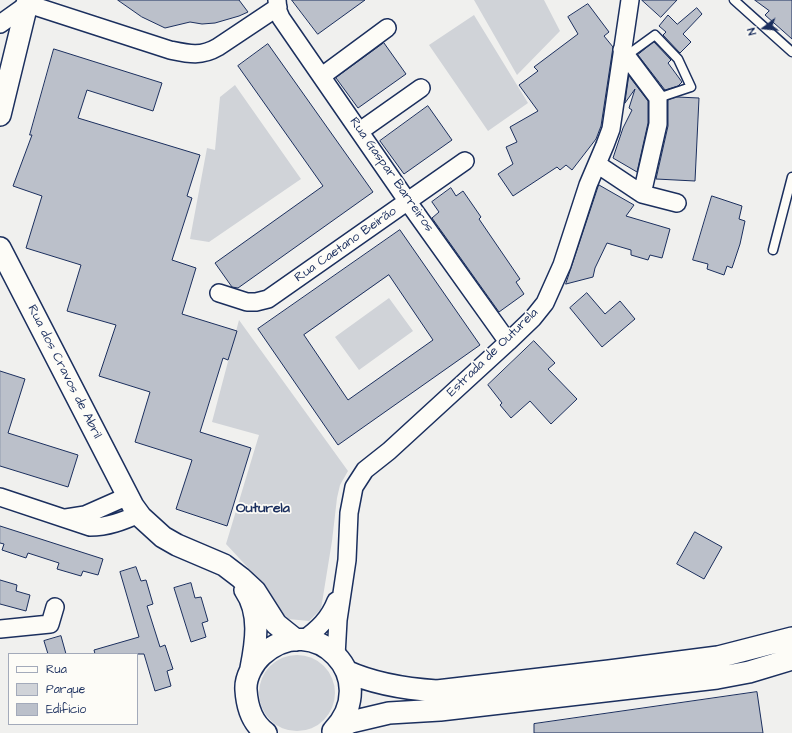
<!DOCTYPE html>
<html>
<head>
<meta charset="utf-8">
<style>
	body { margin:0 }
	#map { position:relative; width:792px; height:733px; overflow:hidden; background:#f0f0ee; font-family:"Architects Daughter",sans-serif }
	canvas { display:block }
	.legend { position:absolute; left:8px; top:653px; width:130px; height:72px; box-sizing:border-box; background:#fdfcf7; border:1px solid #a3aaba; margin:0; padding:5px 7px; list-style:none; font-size:12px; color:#1b2f5e }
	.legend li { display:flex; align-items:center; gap:8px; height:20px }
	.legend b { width:20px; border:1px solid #a3aaba }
	.north { position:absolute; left:744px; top:8px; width:40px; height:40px; -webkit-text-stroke:3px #fdfcf7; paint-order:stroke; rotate:254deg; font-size:11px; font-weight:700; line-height:16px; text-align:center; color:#1b2f5e }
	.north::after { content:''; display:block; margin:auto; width:14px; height:18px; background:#1b2f5e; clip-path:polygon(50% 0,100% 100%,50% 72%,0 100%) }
</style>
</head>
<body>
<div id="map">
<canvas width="792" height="733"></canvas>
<ul class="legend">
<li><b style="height:5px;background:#fdfcf7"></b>Rua</li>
<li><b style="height:11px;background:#d0d3d8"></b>Parque</li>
<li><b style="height:11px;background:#bbc0ca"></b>Edifício</li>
</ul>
<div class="north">N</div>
</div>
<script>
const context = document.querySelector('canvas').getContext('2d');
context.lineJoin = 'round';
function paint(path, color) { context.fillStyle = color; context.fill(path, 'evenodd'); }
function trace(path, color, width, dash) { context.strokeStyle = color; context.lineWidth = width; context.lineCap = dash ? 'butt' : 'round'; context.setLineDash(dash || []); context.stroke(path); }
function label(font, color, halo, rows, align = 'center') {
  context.font = font + ' "Architects Daughter",sans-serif'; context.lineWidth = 3.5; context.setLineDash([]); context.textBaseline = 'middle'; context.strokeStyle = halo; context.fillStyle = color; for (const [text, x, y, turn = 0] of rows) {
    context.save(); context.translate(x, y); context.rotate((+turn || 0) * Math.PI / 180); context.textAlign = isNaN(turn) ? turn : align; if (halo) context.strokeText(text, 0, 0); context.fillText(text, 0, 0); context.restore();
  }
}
const green = new Path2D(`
	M474,0H544L560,31L517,75Z
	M474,15L528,103L488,131L429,45Z
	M235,85L301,179L209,242L190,239L207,148L215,150L220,97Z
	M389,298L413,331L359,370L335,337Z
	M239,320L348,471L340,485L337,498L332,541L321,609L309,621L288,619L270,600L252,572L226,544L259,435L212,422Z
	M259 693a38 38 0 1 1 76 0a38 38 0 1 1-76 0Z`);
const building = new Path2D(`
	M118,0H239L248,12L239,16L215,23L202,24L190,22L165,28L142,17Z
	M292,0H365L318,34Z
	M642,0H677L661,17Z
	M755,0H792V39L765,15L769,11Z
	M588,4L609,32L604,36L613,47L601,126L596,139L572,170L566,165L560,170L557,167L513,196L498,174L513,164L506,147L517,142L510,127L538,111L519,85L538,71L534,67L578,34L568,17Z
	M697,8L702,14L683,34L691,42L680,53L663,35L666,32L659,26L668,15L677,24Z
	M654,42L671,60L668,63L682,82L678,86L665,90L638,55Z
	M384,43L406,74L358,108L336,78Z
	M268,44L373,192L238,288L232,287L215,263L323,186L238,66Z
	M54,49L162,83L153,111L87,90L78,118L200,155L187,196L192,198L172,260L196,268L182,314L237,331L228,360L223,358L200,432L251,448L227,526L176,509L192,460L135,442L150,392L99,376L116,325L67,311L81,265L26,248L42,196L13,186L32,135H30Z
	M629,76L648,101V123L637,172L613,158L623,128L632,110L629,108L635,89L625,103Z
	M677,97L699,98L695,181L656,179L668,126V100Z
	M428,106L452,140L404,174L380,141Z
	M599,185L634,205L626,216L670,229L662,258L650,255L648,260L631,255V250L607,243L595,268L593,277L566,284Z
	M451,188L456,196L463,191L481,217L479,219L520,279L516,282L524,294L499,312L432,218L439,212L432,202Z
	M712,196L742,206L739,219L745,221L740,244L732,268L727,266L724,275L707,269L708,264L693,260Z
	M400,230L480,345L338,445L258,329ZM389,275L433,340L348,400L304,335Z
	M587,293L605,314L620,301L635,319L602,347L570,308Z
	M534,341L555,363L548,369L577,399L551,424L530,401L511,418L500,405L502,403L488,385Z
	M0,371L25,379L8,433L78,455L68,487L0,466Z
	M0,526L103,559L98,575L83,571L81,576L57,569L59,563L28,553L26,558L2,550L4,544L0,543Z
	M695,532L722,547L704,579L677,564Z
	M136,567L141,581L146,580L153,604L147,606L160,647L165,645L173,669L167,671L171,686L155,691L144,654H95L94,650L139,637L120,572Z
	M0,580L17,585L16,591L30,595L26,611L0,604Z
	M191,583L195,598L201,597L208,621L202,623L206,637L191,642L174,588Z
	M61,636L66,654H48L44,641Z
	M757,692L763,733H534V724Z`);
const service = new Path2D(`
	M734,0L792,52
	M626,56L655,35L678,59L691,87L658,98
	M773,250L792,177`);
const minor = new Path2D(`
	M277,0L278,11L281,18L408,202L508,342
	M0,24L28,4L170,50C189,54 201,57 218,47L278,7
	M622,50L658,98V124L642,194
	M322,76L387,28
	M360,131L421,88
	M597,164L642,194L677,203
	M219,293L247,302H256L268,299L465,161
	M0,497L90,527C108,527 123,521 139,514
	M66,518L85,515L128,496
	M0,629L50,624L55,607
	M303,640C318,629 329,619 336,601
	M336,656L338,620L347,560L349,513L354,487L365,470L389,451L508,342L533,318L545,303L562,265L588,185L605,145L611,129L630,0`);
const tertiary = new Path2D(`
	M0,115L28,0
	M0,248L133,506L141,517L163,537L177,545L224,565L241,578L255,591L276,624L296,640
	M245,590C261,613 256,643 251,668
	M346,671C374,684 407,689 437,691L609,671L718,657L792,638
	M334,730L351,722L389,713L440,710L717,678L749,672L792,659
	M266,733C252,723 247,706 246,690C245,678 253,663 262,655C314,608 383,678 333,731`);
const streetNames = [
	["Rua Gaspar Barreiros",391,175,55],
	["Rua Caetano Beirão",346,245,-35],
	["Estrada de Outurela",493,353,-44],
	["Rua dos Cravos de Abril",64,372,63]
];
const neighbourhoodNames = [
	["Outurela",263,509]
];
paint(green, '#d0d3d8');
paint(building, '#bbc0ca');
trace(building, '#1b2f5e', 1);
trace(service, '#1b2f5e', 11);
trace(minor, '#1b2f5e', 20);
trace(tertiary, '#1b2f5e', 24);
trace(service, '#fdfcf7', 8);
trace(minor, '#fdfcf7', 17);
trace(tertiary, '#fdfcf7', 21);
label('13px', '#1b2f5e', '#fdfcf7', streetNames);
label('bold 14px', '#1b2f5e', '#fdfcf7', neighbourhoodNames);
</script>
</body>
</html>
